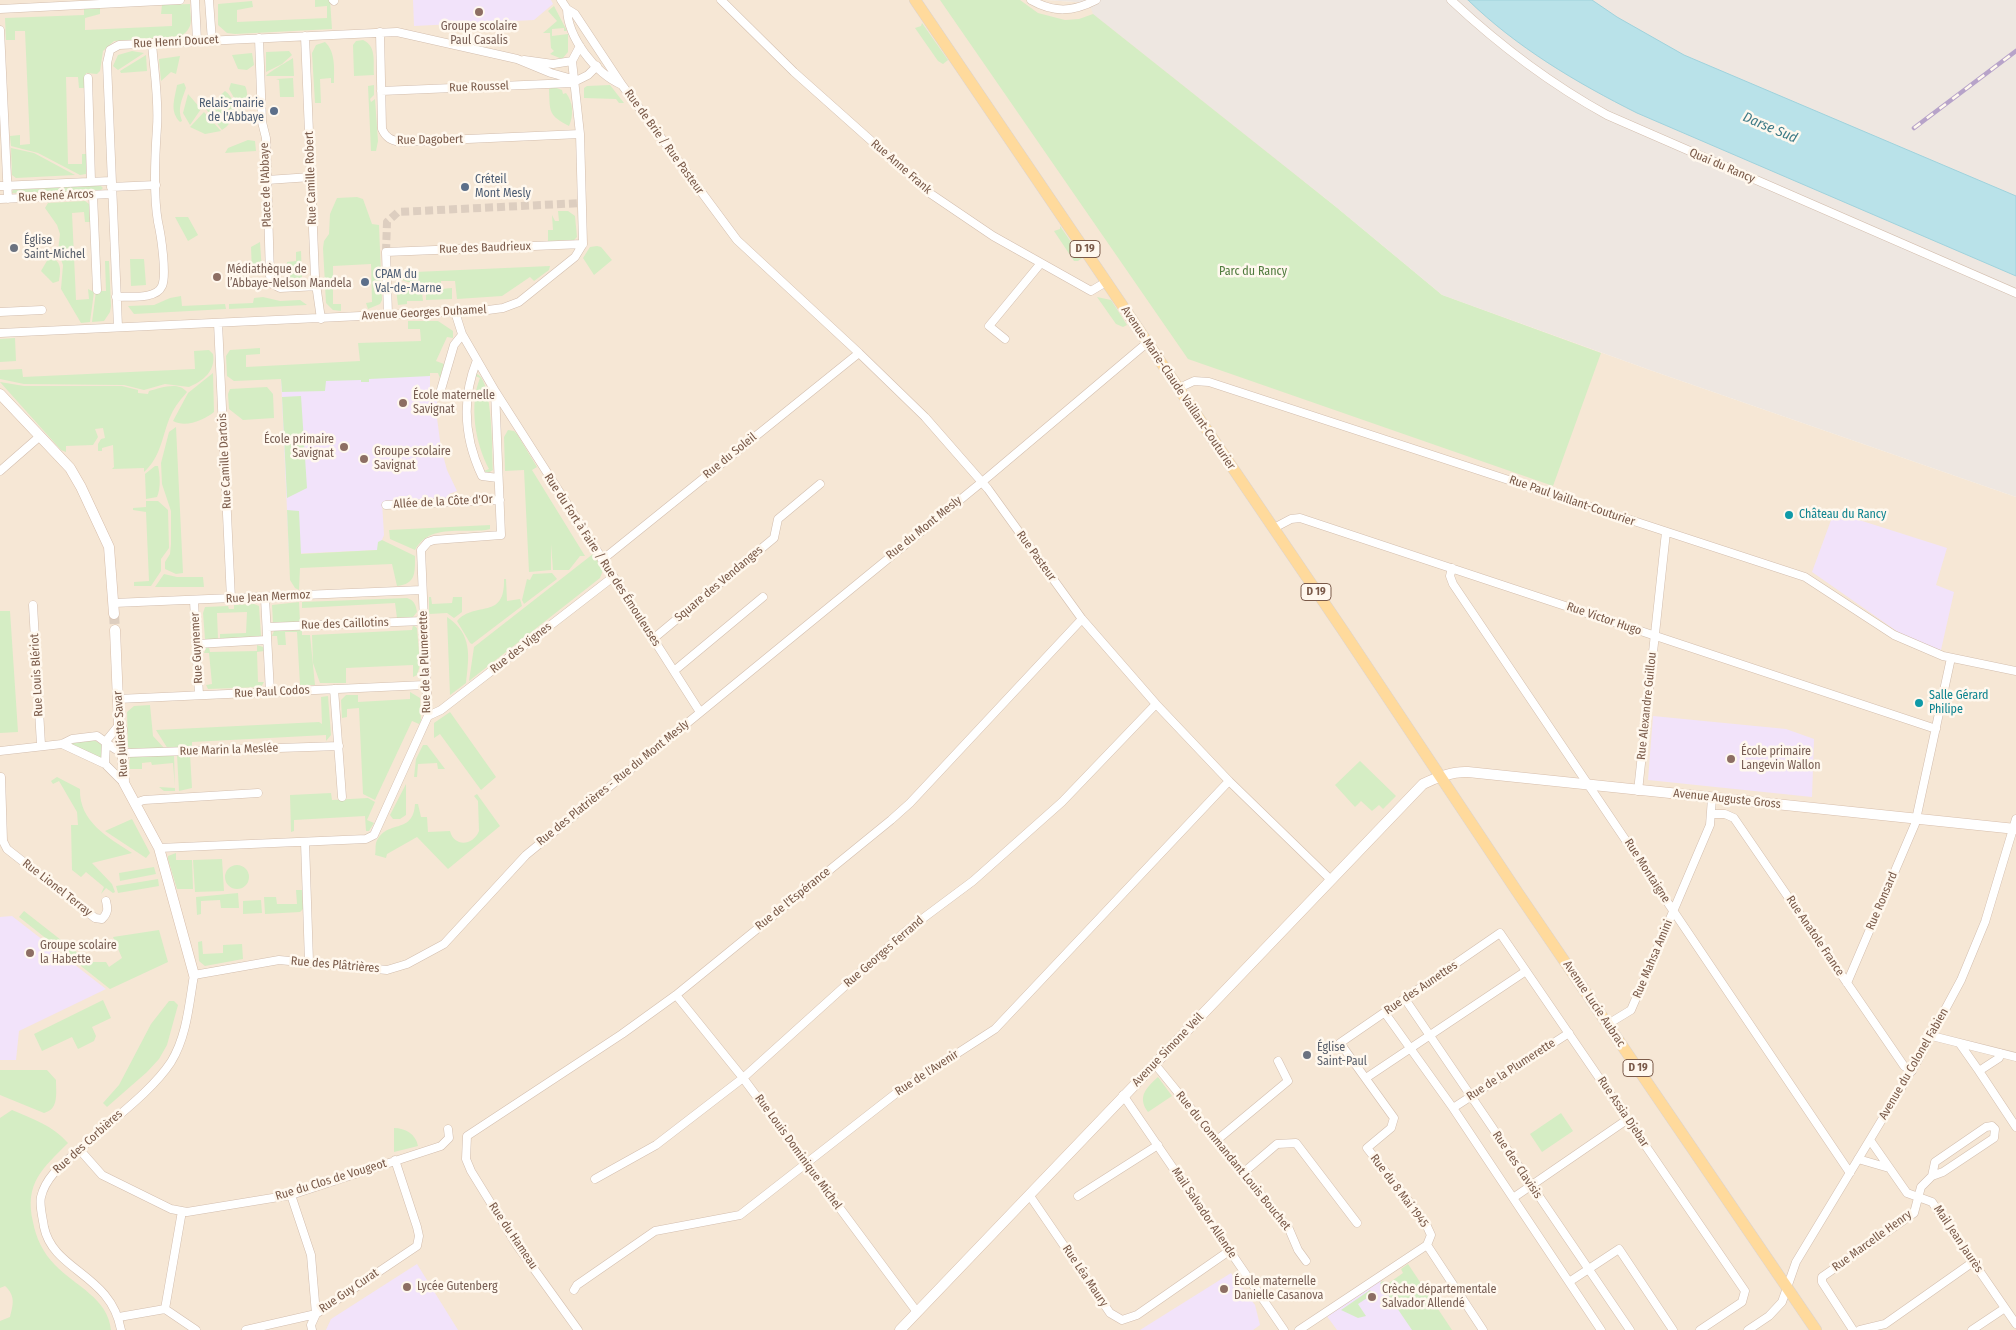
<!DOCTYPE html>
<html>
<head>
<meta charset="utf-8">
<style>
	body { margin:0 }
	canvas { display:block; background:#fef5e7 }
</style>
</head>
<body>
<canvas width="2016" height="1330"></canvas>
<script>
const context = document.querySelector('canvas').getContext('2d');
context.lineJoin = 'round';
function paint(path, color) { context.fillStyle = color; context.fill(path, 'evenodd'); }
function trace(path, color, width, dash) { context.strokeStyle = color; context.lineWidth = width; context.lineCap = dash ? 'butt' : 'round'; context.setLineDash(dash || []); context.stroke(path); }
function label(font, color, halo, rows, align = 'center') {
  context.font = font + ' "Fira Sans Condensed",sans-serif'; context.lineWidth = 5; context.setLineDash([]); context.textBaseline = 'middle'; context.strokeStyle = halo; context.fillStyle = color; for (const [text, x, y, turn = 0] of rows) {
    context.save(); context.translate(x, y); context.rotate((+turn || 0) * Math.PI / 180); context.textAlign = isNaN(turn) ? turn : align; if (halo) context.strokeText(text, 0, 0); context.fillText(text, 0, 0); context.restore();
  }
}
const residential = new Path2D(`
	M0,0H1046L1089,3L1442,295L1647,369L2016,497V1330H0Z`);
const industrial = new Path2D(`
	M1046,0H2016V497L1647,369L1442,295L1336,207L1093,14L1089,3Z`);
const education = new Path2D(`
	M413,0H551L553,4L534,20L414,26Z
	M430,373V389L437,392V418L441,448L447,470L457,491L449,494V500L382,502L384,535L378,550L289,554L281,378Z
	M1834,512L1947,548L1936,585L1954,592L1941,650L1928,647L1898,632L1812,572Z
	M1653,716L1786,729L1814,739L1812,797L1648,780Z
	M12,916L106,989L19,1031L16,1060H0V917Z
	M417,1264L458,1330H326L331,1319Z
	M1231,1273L1255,1305L1260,1325L1253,1330H1140Z
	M1379,1279L1414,1330H1337L1326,1315Z`);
const green = new Path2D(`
	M315,0H330L332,29L235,34L227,33L218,25V4L252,1L253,7L237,10V22L327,18V6L315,7Z
	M940,0H1020L1038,13L1065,20L1079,19L1093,14L1336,207L1442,295L1601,353L1553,486L1188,359Z
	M190,4C190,19 195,27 181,36L114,41L103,51L100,71L97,74L86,73V88H79L78,77H66L68,164H82V154H88L86,174L80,175L38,153L11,146L10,136L20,135V145L30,144L25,31H15V40H6L5,18L84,15V9L100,8V14L85,18V30L172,26V14H161L162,5Z
	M554,6L567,31H564V28L552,29V36L568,34V52L562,59L550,54L554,51L551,48L550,33H543L557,21L548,11Z
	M922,23L948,60L943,64L938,61L915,28L921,26Z
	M363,40C377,46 373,63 374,75L354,76L353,45L356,41Z
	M325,42C336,52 334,70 334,83H331V78L320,79L321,103H315L312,53L316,45Z
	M132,51L144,53L118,70L113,66L118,55Z
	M289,51L292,55L282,64L266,72V52Z
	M252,53L254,65L247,70L238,69L232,55Z
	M146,55L147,71L121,73L120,71Z
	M180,56L176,74L171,72L161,81L159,59Z
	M293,58L294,76H266C270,71 287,62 293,58Z
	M293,78L294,97H280L279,80L276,79Z
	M184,83L186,88C182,100 177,108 182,121L180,122C169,111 175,98 177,85Z
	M231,83L245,86C250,95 246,115 236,120L237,103L229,89Z
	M374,85V95L370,99L371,102L375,99L378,141L376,151H371L368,86Z
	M610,85L624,103H619L616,99L584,98V88L587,86Z
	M554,87L562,90L563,94L566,93C573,102 574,115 569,126C548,115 550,112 549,89Z
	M225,91C239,101 236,122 222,130L206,109Z
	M188,94L201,109L190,125L183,113Z
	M204,112L221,131L205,134L190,127Z
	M248,140L255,141L256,151L225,153L228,148Z
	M11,148L34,153L75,175L16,178L12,175Z
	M100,185L103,188L101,190L12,193L13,189Z
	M357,197L363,199L372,224L379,225L382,300L380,304L368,309L366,303L372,302L371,264L333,266V304H341V311L333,310L326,303L323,248L324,241L329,234L330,214L337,198Z
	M85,201L89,204L90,222H85L84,212L72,213L76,300L89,299L88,289L94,292L90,322L81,323L61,289L63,265L58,251L60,234L57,225L45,208L48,203Z
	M558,211H568L575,216L577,237L574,240L548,241V230H553L552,215L555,221H559Z
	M175,217H188L198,235L188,241Z
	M1060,226L1082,258L1078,261H1074L1054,231L1060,229Z
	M260,242L262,272H252L251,247Z
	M597,246L601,247L612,260L594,275L583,258L590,247Z
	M301,251L302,278L288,279L287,262L296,261V252Z
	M48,257C62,260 61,269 59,281L53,283L41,271L48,259H50Z
	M130,259H144L146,285L131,286Z
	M105,261H109L111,306L110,312L104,321L92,322L96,291H106Z
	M550,266L549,270L534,281L530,277L502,296L457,299L455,281H441V289L452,288V299L426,300V288L399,279V274L415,272Z
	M395,282L420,290L422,292L423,301H407V304L398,305Z
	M181,296L182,306L225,304L226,309L134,314L128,306L154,305L170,298Z
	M263,297L280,301L300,300L307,305L229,309V304L253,303L254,298Z
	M1097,297L1111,300L1127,325L1123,327L1116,324Z
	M408,321H438L453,331V338L447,337L436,361L444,364L440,378L438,373H430V376L369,379V382H361V380L326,381L325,391L282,392L281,379L234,381L227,376L226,356L230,350L260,348V354L246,355V367L360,361L358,343L421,341L420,329H408Z
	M15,338L16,361L0,362V339Z
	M209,350L213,354C216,371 203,381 189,387L165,384L144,390L124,385L24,384L0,379V370L22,369L23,377L195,369L194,351Z
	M213,373L214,412C204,420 186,428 173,421L188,393Z
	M477,374C493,380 492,453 493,470L488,473L484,471L489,469C475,443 469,405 480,378L475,376Z
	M0,382L24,386H122L138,390V393L148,394L149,391C161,388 178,381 187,392C182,398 174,407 171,415C162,434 162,456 144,472V468L112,469L114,467L113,445L102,448V451H98V444L101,439L105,438L103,428L95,429L98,437L93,445L66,446V452L61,450Z
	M267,387L273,394L274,418L243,420L229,409L228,394L230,389Z
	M301,396L307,488L287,498L282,397Z
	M176,427L183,573L176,574L165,569V562L170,554L171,544V511L162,484L161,463L169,432Z
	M508,430L514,431L517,434L537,467L532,470L585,556H580L569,570H553L551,544V570L529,572L524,470L505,471L504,437Z
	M155,466H158C160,475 161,488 157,497L146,499L145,474Z
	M146,501H158L168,510L169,548L161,559V571L151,586H134V582L149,581L146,512L133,510V508L146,507Z
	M287,510L299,511L301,554L377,550L378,542L382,540L415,556C415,573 416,584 397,586L392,564L300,568L299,590L295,588L290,580Z
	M490,525V529L486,530C460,533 429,524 415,550L390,539L389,530Z
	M593,554L603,570L600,578L469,681L474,647Z
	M552,573L557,579L524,604L522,600L527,579L530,580L533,574Z
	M164,574L177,577H203L204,587H155Z
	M504,579H506L507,601L520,599L522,606L472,644L470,643L457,621C476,600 505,621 504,579Z
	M429,597H431L432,604L452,603L453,597H462V612L454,618L447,613L429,614Z
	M407,598C414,600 416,605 417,612L413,617L397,618L395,603L302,608V602Z
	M299,602L300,622L273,623L272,605Z
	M234,605L254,604L259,606L261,636L220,639V634L246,633L247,612L217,613L218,639H205L203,613L205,607L228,606L229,609H234Z
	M0,611H10L18,732L0,733Z
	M447,617C473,634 469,657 466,683L450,695Z
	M413,625L417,628L420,665L417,675L413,677V665L346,668V683H320L313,663L312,635L412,630Z
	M302,630V635H310L315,685H300L297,632H285L286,645H278L277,636H272L274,631Z
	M257,645L263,647L264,651L257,652L258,682H264L261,687L208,689L206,685L212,684L209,653H204L206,648L209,647L210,652L257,651Z
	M410,692L420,698L421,721L419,724L412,721L375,800L363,794L359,708L347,709V717L342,718L341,700L346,695H358V702L410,699Z
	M328,696L331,735L326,741V735L192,742V749H168L156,730L319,722L322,724L321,697Z
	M150,705L153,736L164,748L134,751L128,747L127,712L134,706Z
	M450,712L496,777L481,790L440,734L434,738V723Z
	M94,740L102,745L101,759L67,743Z
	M423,745H427L445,769H438L437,763L418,764L417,777H414L416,759Z
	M190,754L192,788L179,791L177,755Z
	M174,755L175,791H164L159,787L175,788L173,763L152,765L151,762L142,763V769H129L130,757Z
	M1360,761L1396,796L1383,809L1379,805L1372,811L1361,801L1355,807L1335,785Z
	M57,777L80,789C79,822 108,837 132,853L92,863L112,884L115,892L113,893L106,888L101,894L104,887L86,872L81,877L72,870L71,825H78L77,812L59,781L53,784L51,781Z
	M406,784V815L400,819H393L390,815Z
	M331,793L332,800L368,798L375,802L367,820L374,823L369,831H366L365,816L294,820V831L291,832L290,795Z
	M477,794L500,826L448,869L417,837L387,854L386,858L375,855C376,852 375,847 376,843C386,818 413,836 415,804H418L421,817H427L428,832L450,831C454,847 473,846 479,831L478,801L474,796Z
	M132,819L150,853L146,858L105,831Z
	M176,853V860H192L193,889H177L168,859V856Z
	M222,859L224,891L195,892L193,860Z
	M225 877a12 12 0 1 1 24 0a12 12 0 1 1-24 0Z
	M154,867L156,874L120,881L119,873Z
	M158,879L159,886L118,893L116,886Z
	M296,890H302L303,909L300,912L265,914L264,897H276L277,904H297Z
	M238,893L239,908H221L220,900L201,901V914L197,915L196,897Z
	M261,900L262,913L243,914V901Z
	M24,911L89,962H106L109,967L122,958L113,937L159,930L168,962L110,989L19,917Z
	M202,941L203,954L223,953V945L242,944L243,959L205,966L199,961L198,942Z
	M103,1000L111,1018L92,1027L96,1036L94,1041L78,1049L72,1037L42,1051L34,1034Z
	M169,1001H174L178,1005L167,1045L159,1059L147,1072L107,1107L103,1103L119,1085L151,1024Z
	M0,1070H47L56,1080C56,1094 59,1109 44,1113L0,1095Z
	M1158,1077L1172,1096L1148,1112C1137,1097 1146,1088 1158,1077Z
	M12,1110C33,1119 52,1125 68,1143C43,1168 24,1183 33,1222C36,1238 43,1253 55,1265C75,1286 108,1298 111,1330H0V1321L10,1317C13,1305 16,1296 5,1286L0,1288V1118Z
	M1561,1113L1573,1131L1542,1152L1530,1134Z
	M394,1128C405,1128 416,1134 418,1146L394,1152Z
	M1408,1264L1452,1330H1412L1380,1283L1383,1281L1386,1285L1403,1273L1401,1269Z
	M1370,1290L1373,1294L1358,1304L1366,1316L1358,1318L1341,1310Z`);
const water = new Path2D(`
	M1468,0H1592L1617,17L1684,55L2016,196V276L1637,113C1577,83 1516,47 1468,0Z`);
const streetTunnel = new Path2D(`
	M386,252L387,222L398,212L582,203`);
const secondaryTunnel = new Path2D(`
	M114,614L115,630`);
const street = new Path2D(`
	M195,0L197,41
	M209,0L212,41
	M333,0L334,1
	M561,0L567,9L575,14L622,85
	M721,0L794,72L931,194L993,236L1091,291L1106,282
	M1031,0C1054,13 1073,12 1096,0
	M1451,0C1499,45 1549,83 1607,115L2016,293
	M0,9L180,0
	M567,9C568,38 595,73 622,85L737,240L859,353L925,417L988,489L1082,619L1156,704L1229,781L1330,879
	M0,30L8,199
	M380,32L382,129C386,138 391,140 400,142L580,134
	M305,36L315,277L321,319
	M259,38L262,122L266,138L270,276L272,284L280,288L318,286
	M524,60L553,64L572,61
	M88,78L91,181
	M381,91L572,83L588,75L597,66
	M267,180L311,177
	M0,186L111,181
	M111,187L156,185
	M93,195L97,290
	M0,199L111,194
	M116,297C129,296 156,300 162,286C167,275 161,235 158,222C153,194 155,156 157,127C159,100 154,70 152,43
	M0,312L42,310
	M455,312L462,334L495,391L700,712
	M388,315L386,252L583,244
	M218,323L231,599
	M118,327L107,63L110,50L119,45L397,32L517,59L551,73L576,80
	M0,333L488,310L503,308L519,302L575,257L583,244L580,134L572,61L580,46
	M1005,339L989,326L1041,263
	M477,360C461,400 464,438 482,476L498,478
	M1179,388L1194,381L1209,382L1805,577L1894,635L1943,656L2016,671
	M440,393L454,345L462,335
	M0,471L39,437
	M386,505L500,500
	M1274,528L1291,519L1300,518L1936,729
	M602,560L859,353
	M1452,568L1450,576L1453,584L1850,1173
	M265,598L270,692
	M194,601L199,695
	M114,603L422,590
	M33,605L41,745
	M267,627L423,621
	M653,639L774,538L778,519L820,484
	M197,644L267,640
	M674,671L763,597
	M334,689L342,797
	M118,699L425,685
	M428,716L441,710L613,577
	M62,744L105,764L124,783
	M0,751L62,744L72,739L97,736L115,749L128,753L339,746
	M105,764L106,741L119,725
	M1,777L3,841L7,849L95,918L102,919C108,913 108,909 106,901
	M1638,791L1666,532
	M135,803L144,800L258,793
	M1711,814H1725L1734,818L1904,1066L1912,1071
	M305,842L309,962
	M159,848L366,839L374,835L428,716L421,550L428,542L434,540L501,535L495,391
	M1847,983L1915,824L1951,658
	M676,995L743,1078L917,1312
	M1405,999L1630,1330
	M1385,1013L1453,1108L1601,1330
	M1608,1024L1631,1010L1710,825L1712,798
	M1932,1036L2016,1057
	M1960,1044L1979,1071L1999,1058L2000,1053
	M1154,1063L1289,1229L1298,1250L1306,1261
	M1979,1071L2016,1127
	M1366,1078L1526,971
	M1123,1095L1284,1330
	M1453,1108L1569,1033
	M1217,1140L1288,1081L1278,1061
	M1870,1140L1907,1193L1932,1202L2016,1324
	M79,1149L102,1175L171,1209L187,1212L291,1195L441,1146L449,1138L448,1129
	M1858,1159L1889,1168
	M1243,1173L1277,1144L1296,1143L1357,1223
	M595,1179L656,1145L743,1078L906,931L973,881L1062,802L1156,704
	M291,1195L311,1255L316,1314L311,1325L312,1330
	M1030,1196L1110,1313L1122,1320L1137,1315L1229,1251
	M1078,1196L1158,1145
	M1513,1198L1628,1119
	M1427,1245L1483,1330
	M1569,1282L1619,1249L1673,1330
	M574,1290L577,1285L655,1231L740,1215L899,1091L995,1029L1229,781
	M165,1309L182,1211
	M119,1317L165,1309L196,1330
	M121,1330C111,1274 53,1271 44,1227C43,1219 39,1205 41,1197C46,1176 63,1164 78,1151C106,1124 150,1094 171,1062C187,1036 189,1004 194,975L279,960L387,970L407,964L444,944L526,855L988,477L1148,342
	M246,1330L316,1314L417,1246L419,1236L417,1227L395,1160
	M578,1330L516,1244L471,1171L466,1159L467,1136L622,1034L676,995L891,820L910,803L1082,619
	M1299,1330L1427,1245L1431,1235L1425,1222L1367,1148L1391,1128L1394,1118L1340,1043L1500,933L1745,1291L1742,1302L1700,1330
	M1748,1330L1769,1316L1782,1302L1796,1262L1918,1060L1961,980L1985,922L2016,819
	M1853,1330L1822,1282V1277L1914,1213L1921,1187L1932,1176L1943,1172L1994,1138L1995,1129L1992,1126L1986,1127L1935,1162L1932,1176
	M1860,1330L1885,1324L1973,1262
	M1972,1330L2005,1308`);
const secondary = new Path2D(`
	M0,394L70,468L81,487L109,547L114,614
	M115,630L119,725L122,729L120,751L123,757L124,783L159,848L194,975
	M900,1330L1423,784C1437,777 1452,771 1468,772L2016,829`);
const primary = new Path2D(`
	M915,0L1342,629L1518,893L1816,1330`);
const rail = new Path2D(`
	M1914,128L2016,51`);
const markers = [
	[479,12,5,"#8d6e63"],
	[274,111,5,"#5c6f8a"],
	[465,187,5,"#5c6f8a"],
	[14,248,5,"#6b7280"],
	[217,277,5,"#8d6e63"],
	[365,282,5,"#5c6f8a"],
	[403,403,5,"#8d6e63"],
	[344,447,5,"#8d6e63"],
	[364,459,5,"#8d6e63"],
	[1789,515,5,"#0f9aa8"],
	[1919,703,5,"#0f9aa8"],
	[1731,759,5,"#8d6e63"],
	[30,953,5,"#8d6e63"],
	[1307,1055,5,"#6b7280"],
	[407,1287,5,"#8d6e63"],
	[1224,1289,5,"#8d6e63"],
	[1372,1297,5,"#8d6e63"]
];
const shields = [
	[1085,249,30],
	[1316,592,30],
	[1638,1068,30]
];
const shieldNames = [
	["D 19",1085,249],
	["D 19",1316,592],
	["D 19",1638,1068]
];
const educationNames = [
	["Groupe scolaire",479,27,"center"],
	["Paul Casalis",479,41,"center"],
	["Médiathèque de",227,270],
	["l’Abbaye-Nelson Mandela",227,284],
	["École maternelle",413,396],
	["Savignat",413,410],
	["École primaire",334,440,"right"],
	["Savignat",334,454,"right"],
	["Groupe scolaire",374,452],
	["Savignat",374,466],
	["École primaire",1741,752],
	["Langevin Wallon",1741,766],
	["Groupe scolaire",40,946],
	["la Habette",40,960],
	["École maternelle",1234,1282],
	["Danielle Casanova",1234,1296],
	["Lycée Gutenberg",417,1287],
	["Crèche départementale",1382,1290],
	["Salvador Allendé",1382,1304]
];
const streetNames = [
	["Rue Henri Doucet",176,42,-3],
	["Rue Roussel",479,87,-2],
	["Rue Dagobert",430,140,-1],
	["Rue de Brie / Rue Pasteur",664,142,54],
	["Quai du Rancy",1722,166,23],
	["Rue Anne Frank",901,167,41],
	["Rue Camille Robert",311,178,-92],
	["Place de l'Abbaye",266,185,-92],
	["Rue René Arcos",56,196,-3],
	["Rue des Baudrieux",485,248,-2],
	["Avenue Georges Duhamel",424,313,-3],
	["Avenue Marie-Claude Vaillant-Couturier",1178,388,56],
	["Rue du Soleil",730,456,-39],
	["Rue Camille Dartois",225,461,-93],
	["Rue Paul Vaillant-Couturier",1572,501,19],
	["Allée de la Côte d'Or",443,502,-3],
	["Rue du Mont Mesly",924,528,-39],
	["Rue Pasteur",1036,556,54],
	["Rue du Fort à Faire / Rue des Émouleuses",602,560,57],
	["Square des Vendanges",719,584,-40],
	["Rue Jean Mermoz",268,597,-3],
	["Rue Victor Hugo",1604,619,19],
	["Rue des Caillotins",345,624,-2],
	["Rue Guynemer",197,648,-93],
	["Rue des Vignes",521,648,-38],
	["Rue de la Plumerette",425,662,-92],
	["Rue Louis Blériot",37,675,-93],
	["Rue Paul Codos",272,692,-3],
	["Rue Alexandre Guillou",1647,706,-84],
	["Rue Juliette Savar",121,734,-94],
	["Rue Marin la Meslée",229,750,-2],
	["Rue des Platrières - Rue du Mont Mesly",613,783,-39],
	["Avenue Auguste Gross",1727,799,6],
	["Rue Montaigne",1647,871,57],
	["Rue Lionel Terray",57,888,38],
	["Rue de l'Espérance",793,899,-39],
	["Rue Ronsard",1882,901,-67],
	["Rue Anatole France",1815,936,56],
	["Rue Georges Ferrand",884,952,-41],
	["Rue Mahsa Amini",1653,959,-67],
	["Rue des Plâtrières",335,965,5],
	["Rue des Aunettes",1421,988,-34],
	["Avenue Lucie Aubrac",1594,1004,56],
	["Avenue Simone Veil",1168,1050,-46],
	["Avenue du Colonel Fabien",1914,1064,-60],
	["Rue de la Plumerette",1511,1070,-33],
	["Rue de l'Avenir",927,1073,-33],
	["Rue Assia Djebar",1623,1112,56],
	["Rue des Corbières",88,1142,-42],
	["Rue Louis Dominique Michel",798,1152,54],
	["Rue du Commandant Louis Bouchet",1233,1161,51],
	["Rue des Clavisis",1517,1165,56],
	["Rue du Clos de Vougeot",331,1180,-17],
	["Rue du 8 Mai 1945",1399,1191,53],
	["Mail Salvador Allende",1204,1213,56],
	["Rue du Hameau",513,1236,56],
	["Mail Jean Jaurès",1958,1239,56],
	["Rue Marcelle Henry",1872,1241,-36],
	["Rue Léa Maury",1085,1276,56],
	["Rue Guy Curat",349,1291,-34]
];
const serviceNames = [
	["Relais-mairie",264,104,"right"],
	["de l'Abbaye",264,118,"right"],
	["Créteil",475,180],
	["Mont Mesly",475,194],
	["CPAM du",375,275],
	["Val-de-Marne",375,289]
];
const worshipNames = [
	["Église",24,241],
	["Saint-Michel",24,255],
	["Église",1317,1048],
	["Saint-Paul",1317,1062]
];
const parkNames = [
	["Parc du Rancy",1253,272]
];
const cultureNames = [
	["Château du Rancy",1799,515],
	["Salle Gérard",1929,696],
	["Philipe",1929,710]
];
const waterNames = [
	["Darse Sud",1770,128,23]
];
paint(residential, '#f6e7d5');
paint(industrial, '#eee7e1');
paint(education, '#f2e3fa');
paint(green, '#d5edc4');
paint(water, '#b9e2e9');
trace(water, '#9fd2dc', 1);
trace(streetTunnel, '#ddcec0', 8, [8, 4]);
trace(secondaryTunnel, '#ddcec0', 10, [10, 5]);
trace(street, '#d3beae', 9);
trace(secondary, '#d7beab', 11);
trace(primary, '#dcd4d0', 12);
trace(street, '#fff', 8);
trace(secondary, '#fff', 10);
trace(primary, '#ffda9c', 11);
trace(rail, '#b7a3c9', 4.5);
trace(rail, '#fff8ee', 2.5, [8]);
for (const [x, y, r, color] of markers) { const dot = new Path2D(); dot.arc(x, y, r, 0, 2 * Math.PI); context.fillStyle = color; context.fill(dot); trace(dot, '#fff8ee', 2); }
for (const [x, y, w] of shields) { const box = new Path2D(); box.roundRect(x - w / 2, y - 8.5, w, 17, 4); context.fillStyle = '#fff8ee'; context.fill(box); trace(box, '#7a5a49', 1); }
label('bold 11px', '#7a5a49', null, shieldNames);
label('12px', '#785e54', '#fff8ee', educationNames, 'left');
label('12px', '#7a5a49', '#fff8ee', streetNames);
label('12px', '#4e5e75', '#fff8ee', serviceNames, 'left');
label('12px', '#5b616d', '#fff8ee', worshipNames, 'left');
label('12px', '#4f7a3d', '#fff8ee', parkNames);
label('12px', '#0d838f', '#fff8ee', cultureNames, 'left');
label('italic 14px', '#3e7b87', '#fff8ee', waterNames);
</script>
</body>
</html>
